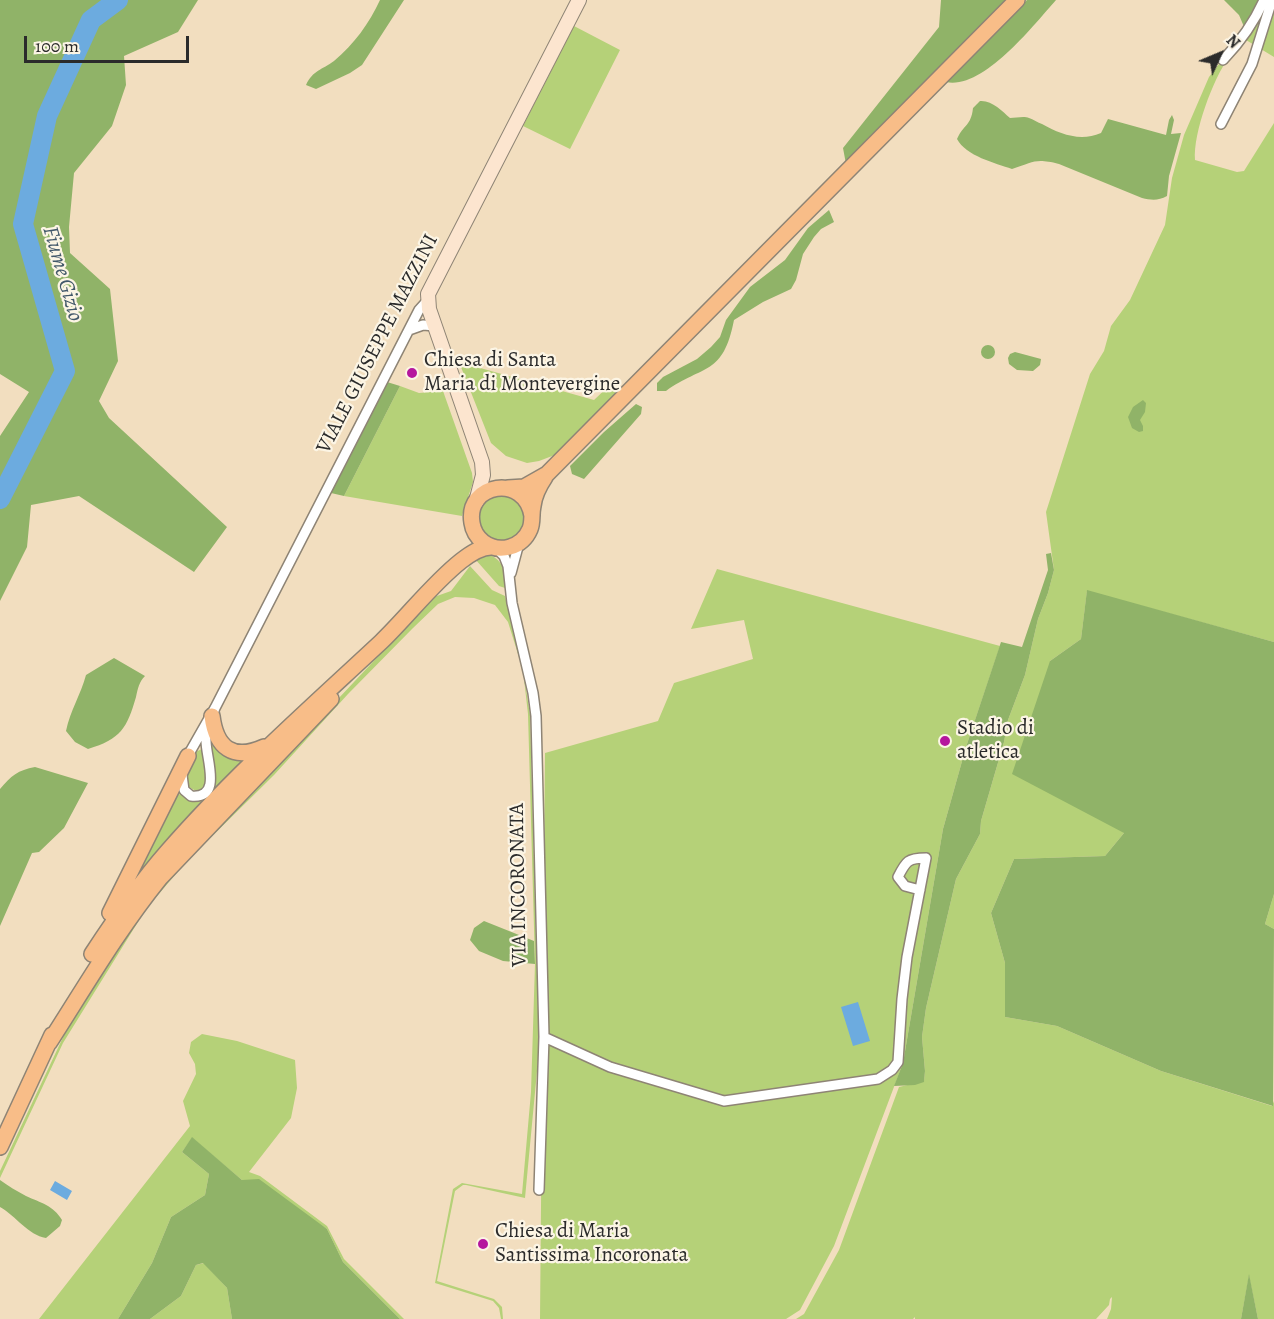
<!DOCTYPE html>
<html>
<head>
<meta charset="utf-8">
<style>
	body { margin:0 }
	#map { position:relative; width:1274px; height:1319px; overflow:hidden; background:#f2debf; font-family:Alegreya,serif }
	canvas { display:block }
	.north { position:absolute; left:1190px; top:24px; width:60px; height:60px; -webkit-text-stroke:4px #fcf5e5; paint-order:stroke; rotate:46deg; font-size:16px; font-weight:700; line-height:24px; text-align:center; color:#2b2b2b }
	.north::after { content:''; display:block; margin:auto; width:21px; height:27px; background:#2b2b2b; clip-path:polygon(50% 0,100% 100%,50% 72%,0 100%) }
	.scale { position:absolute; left:24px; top:36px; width:165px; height:27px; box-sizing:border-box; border:3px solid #2b2b2b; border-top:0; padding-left:8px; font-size:18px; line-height:21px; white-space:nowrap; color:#2b2b2b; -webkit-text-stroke:4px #fcf5e5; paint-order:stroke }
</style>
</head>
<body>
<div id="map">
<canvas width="1274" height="1319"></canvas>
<div class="north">N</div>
<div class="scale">100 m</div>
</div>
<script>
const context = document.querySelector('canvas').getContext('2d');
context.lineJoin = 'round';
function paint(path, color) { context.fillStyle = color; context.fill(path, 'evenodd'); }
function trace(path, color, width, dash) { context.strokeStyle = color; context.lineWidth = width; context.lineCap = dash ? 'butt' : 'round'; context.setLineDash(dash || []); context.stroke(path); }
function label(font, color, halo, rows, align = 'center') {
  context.font = font + ' Alegreya,serif'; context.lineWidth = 4.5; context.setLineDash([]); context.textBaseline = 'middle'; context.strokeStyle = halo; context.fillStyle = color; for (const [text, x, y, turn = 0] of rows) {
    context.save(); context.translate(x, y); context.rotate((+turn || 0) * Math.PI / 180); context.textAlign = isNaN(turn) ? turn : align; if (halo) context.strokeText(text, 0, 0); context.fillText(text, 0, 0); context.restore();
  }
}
const green = new Path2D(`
	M1274,0V57L1246,40C1240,46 1234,51 1229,57C1213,79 1193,133 1195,160L1237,172L1244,171L1274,123V642L1087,591L1081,639L1050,661L1124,833L1105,856L1014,859L991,913L1005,963V1017L1057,1026L1161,1071L1272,1106L1274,1101V1319H1258L1249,1276L1241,1319H1107L1111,1309L1112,1297L1110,1299L1109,1305L1096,1319H915V1317L913,1319H796L804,1314L839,1250L899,1087L924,1081L925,1071L922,1037L926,1008L956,879L980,834L981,821L1004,742L1008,720L1025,675L1038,619L1048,593L1054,570L1046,512L1090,374L1104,351L1111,326L1130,300L1165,225L1172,178L1184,135L1209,77L1259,12Z
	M574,26L620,50L570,149L523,126Z
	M459,362L594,400L613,382L619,391L560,453L539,461L527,463L506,456L491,443Z
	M400,386L419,393L443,391L472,473L473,482L462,516L344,496Z
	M479 518a23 23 0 1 1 46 0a23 23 0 1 1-46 0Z
	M484,556H492C505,563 505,574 505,588L499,586L475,559Z
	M470,566L492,590L505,596L523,670L530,715L539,1050L525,1198L466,1185H463L455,1191L437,1281L494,1299L502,1307L503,1319H501L499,1308L493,1301L435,1283L453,1189L462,1183L522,1194L531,1092L535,964L528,714L523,670L508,622L495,605L474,598L455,597L438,604L413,628L348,694L274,775L186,862L146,909L63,1043L0,1178V1171L74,1014L144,905L434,597L451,591Z
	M717,569L1000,646L966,747L943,829L903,1063L834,1246L800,1310L786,1319H540L545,753L658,721L674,683L753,659L744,620L691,629Z
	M209,740L238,757L243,763L135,883L134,880L175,795L181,794L188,800C227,805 212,762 209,740Z
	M202,749L207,777L206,786C199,793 192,791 187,784L186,772L193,753Z
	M1274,894V929L1265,924Z
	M202,1034L237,1041L295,1060L297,1088L291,1118L249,1172L260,1176L327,1226L344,1259L404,1319H400L343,1262L327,1229L242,1180L192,1138L182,1152L209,1174L205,1195L171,1217L152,1263L118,1319H39L190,1126L183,1101L196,1074L195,1064L189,1053L191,1042Z
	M204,1263L227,1288L232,1319H150L181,1296L196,1265Z`);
const forest = new Path2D(`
	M0,0H198L178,32L124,56L126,85L112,126L74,173L69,227L70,253L110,289L118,361L99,401L109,418L227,527L194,572L79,496L31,505L27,547L0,601V436L29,392L0,374Z
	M380,0H404L362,65L350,73L316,89L306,85C313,70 322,70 334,61C354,44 369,24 380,0Z
	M941,0H1010L846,164L843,148L939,27Z
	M1027,0H1056C1033,26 983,90 946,82Z
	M1224,0H1261L1245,29L1239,15Z
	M980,101C992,100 1002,111 1010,118C1016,118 1024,116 1029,118C1033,119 1038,123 1042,124C1060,134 1080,142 1101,133L1108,119L1166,135L1169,120L1172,115L1174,120L1171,134L1181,133L1169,176L1167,196C1158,201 1151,200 1142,198L1059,164C1035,158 1034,162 1012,169C995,163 966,156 957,139C964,124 971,126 973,108Z
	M829,210L834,222L821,229L814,237L803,254L796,280L791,289L763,302L734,320C723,376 704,364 666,391H657V383L663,377L697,359L711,347L720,337L726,320L750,287L785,260L808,228Z
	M981 352a7 7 0 1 1 14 0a7 7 0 1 1-14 0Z
	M1015,352L1041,359L1040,365L1033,371L1017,370L1009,364L1008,358L1010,354Z
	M387,382L400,386L344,496L331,493Z
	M1143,400L1146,403L1145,412L1140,420L1143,426V431L1139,432L1132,428L1128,417L1133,407Z
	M636,404L642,407L641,414L584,479L572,474L570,466L604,432Z
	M1051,553L1054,570L1048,593L1038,619L1025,675L1008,720L1004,742L981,821L980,834L956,879L926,1008L922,1037L925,1071L924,1082L915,1085L894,1086L903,1063L943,829L966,747L1001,642L1022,647L1048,570L1046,554Z
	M1087,590L1274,642V894L1265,924L1274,929L1273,1106L1161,1071L1057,1026L1005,1017V963L991,913L1014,859L1105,856L1124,833L1012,774L1050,661L1081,639Z
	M114,658L145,676C139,682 138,688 136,697C127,728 121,739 88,749L75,742L66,731C70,711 81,694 86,675Z
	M35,767L88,783L64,828L39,852L32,853L0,926V789C11,776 18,770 35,767Z
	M484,921L534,941L535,964L503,961L479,951L470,940L474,928Z
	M192,1137L242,1180L259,1179L327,1229L343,1262L400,1319H232L227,1288L203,1263L196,1265L181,1296L150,1319H118L152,1263L171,1217L205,1195L209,1174L182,1152Z
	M0,1180C8,1186 17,1191 26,1196C41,1203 53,1205 62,1220L60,1226L46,1238C28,1235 16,1216 0,1207Z
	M1249,1274L1258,1319H1241Z`);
const water = new Path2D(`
	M858,1002L870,1041L853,1046L841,1007Z
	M55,1181L72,1191L67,1200L50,1190Z`);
const river = new Path2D(`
	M0,499L65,371L23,224L47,116L91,20L118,0`);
const street = new Path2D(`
	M1223,60C1240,42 1254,23 1264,0
	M1221,124L1252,64L1272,0
	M409,330L423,325L435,326
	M496,548L504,556L508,566L512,603L533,693L536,716L544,1037L539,1190
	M511,573L519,543
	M186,759L215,708L419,310L428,300
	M182,775L184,790L191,796C224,799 205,757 206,739C206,729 211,718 215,708
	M544,1037L610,1067L724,1101L878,1079L892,1070L898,1062L902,999L907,957L926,858C908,858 906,861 898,877L905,886L920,890`);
const secondary = new Path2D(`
	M476,502L483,475L482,462L429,309L428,294L579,0`);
const primary = new Path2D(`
	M508,488L524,487L547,474L1017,0
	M532,516C525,473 465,483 472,523C473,530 477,537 483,542C499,554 522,548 530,529C533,522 531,514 533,506C534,496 539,486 545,477
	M212,716C216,748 233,761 264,747
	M110,913L188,756
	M92,954C115,919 139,884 167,852C233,776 308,710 381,642C408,616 432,584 461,561C470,554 481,546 493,547
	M49,1043C85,987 118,930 160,878L331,699
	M0,1147L52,1035`);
const markers = [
	[412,373,6,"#b5179e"],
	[945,741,6,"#b5179e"],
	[483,1244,6,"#b5179e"]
];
const streetNames = [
	["VIALE GIUSEPPE MAZZINI",378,344,-63],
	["VIA INCORONATA",519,885,-91]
];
const poiNames = [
	["Chiesa di Santa",424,361],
	["Maria di Montevergine",424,385],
	["Stadio di",957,729],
	["atletica",957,753],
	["Chiesa di Maria",495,1232],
	["Santissima Incoronata",495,1256]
];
const waterNames = [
	["Fiume Gizio",62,274,74]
];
paint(green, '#b5d178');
paint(forest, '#90b368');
paint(water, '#6cabdf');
trace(river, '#6cabdf', 20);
trace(street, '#8e8475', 12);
trace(secondary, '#8e8475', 16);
trace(primary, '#8e8475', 18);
trace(street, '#fff', 9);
trace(secondary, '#fce5cf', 14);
trace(primary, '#f8bd88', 15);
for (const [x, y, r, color] of markers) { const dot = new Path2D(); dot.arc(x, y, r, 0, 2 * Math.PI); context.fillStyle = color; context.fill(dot); trace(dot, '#fcf5e5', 2); }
label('21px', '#2b2b2b', '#fcf5e5', streetNames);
label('21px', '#2b2b2b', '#fcf5e5', poiNames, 'left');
label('italic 22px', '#42586a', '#fcf5e5', waterNames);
</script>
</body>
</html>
